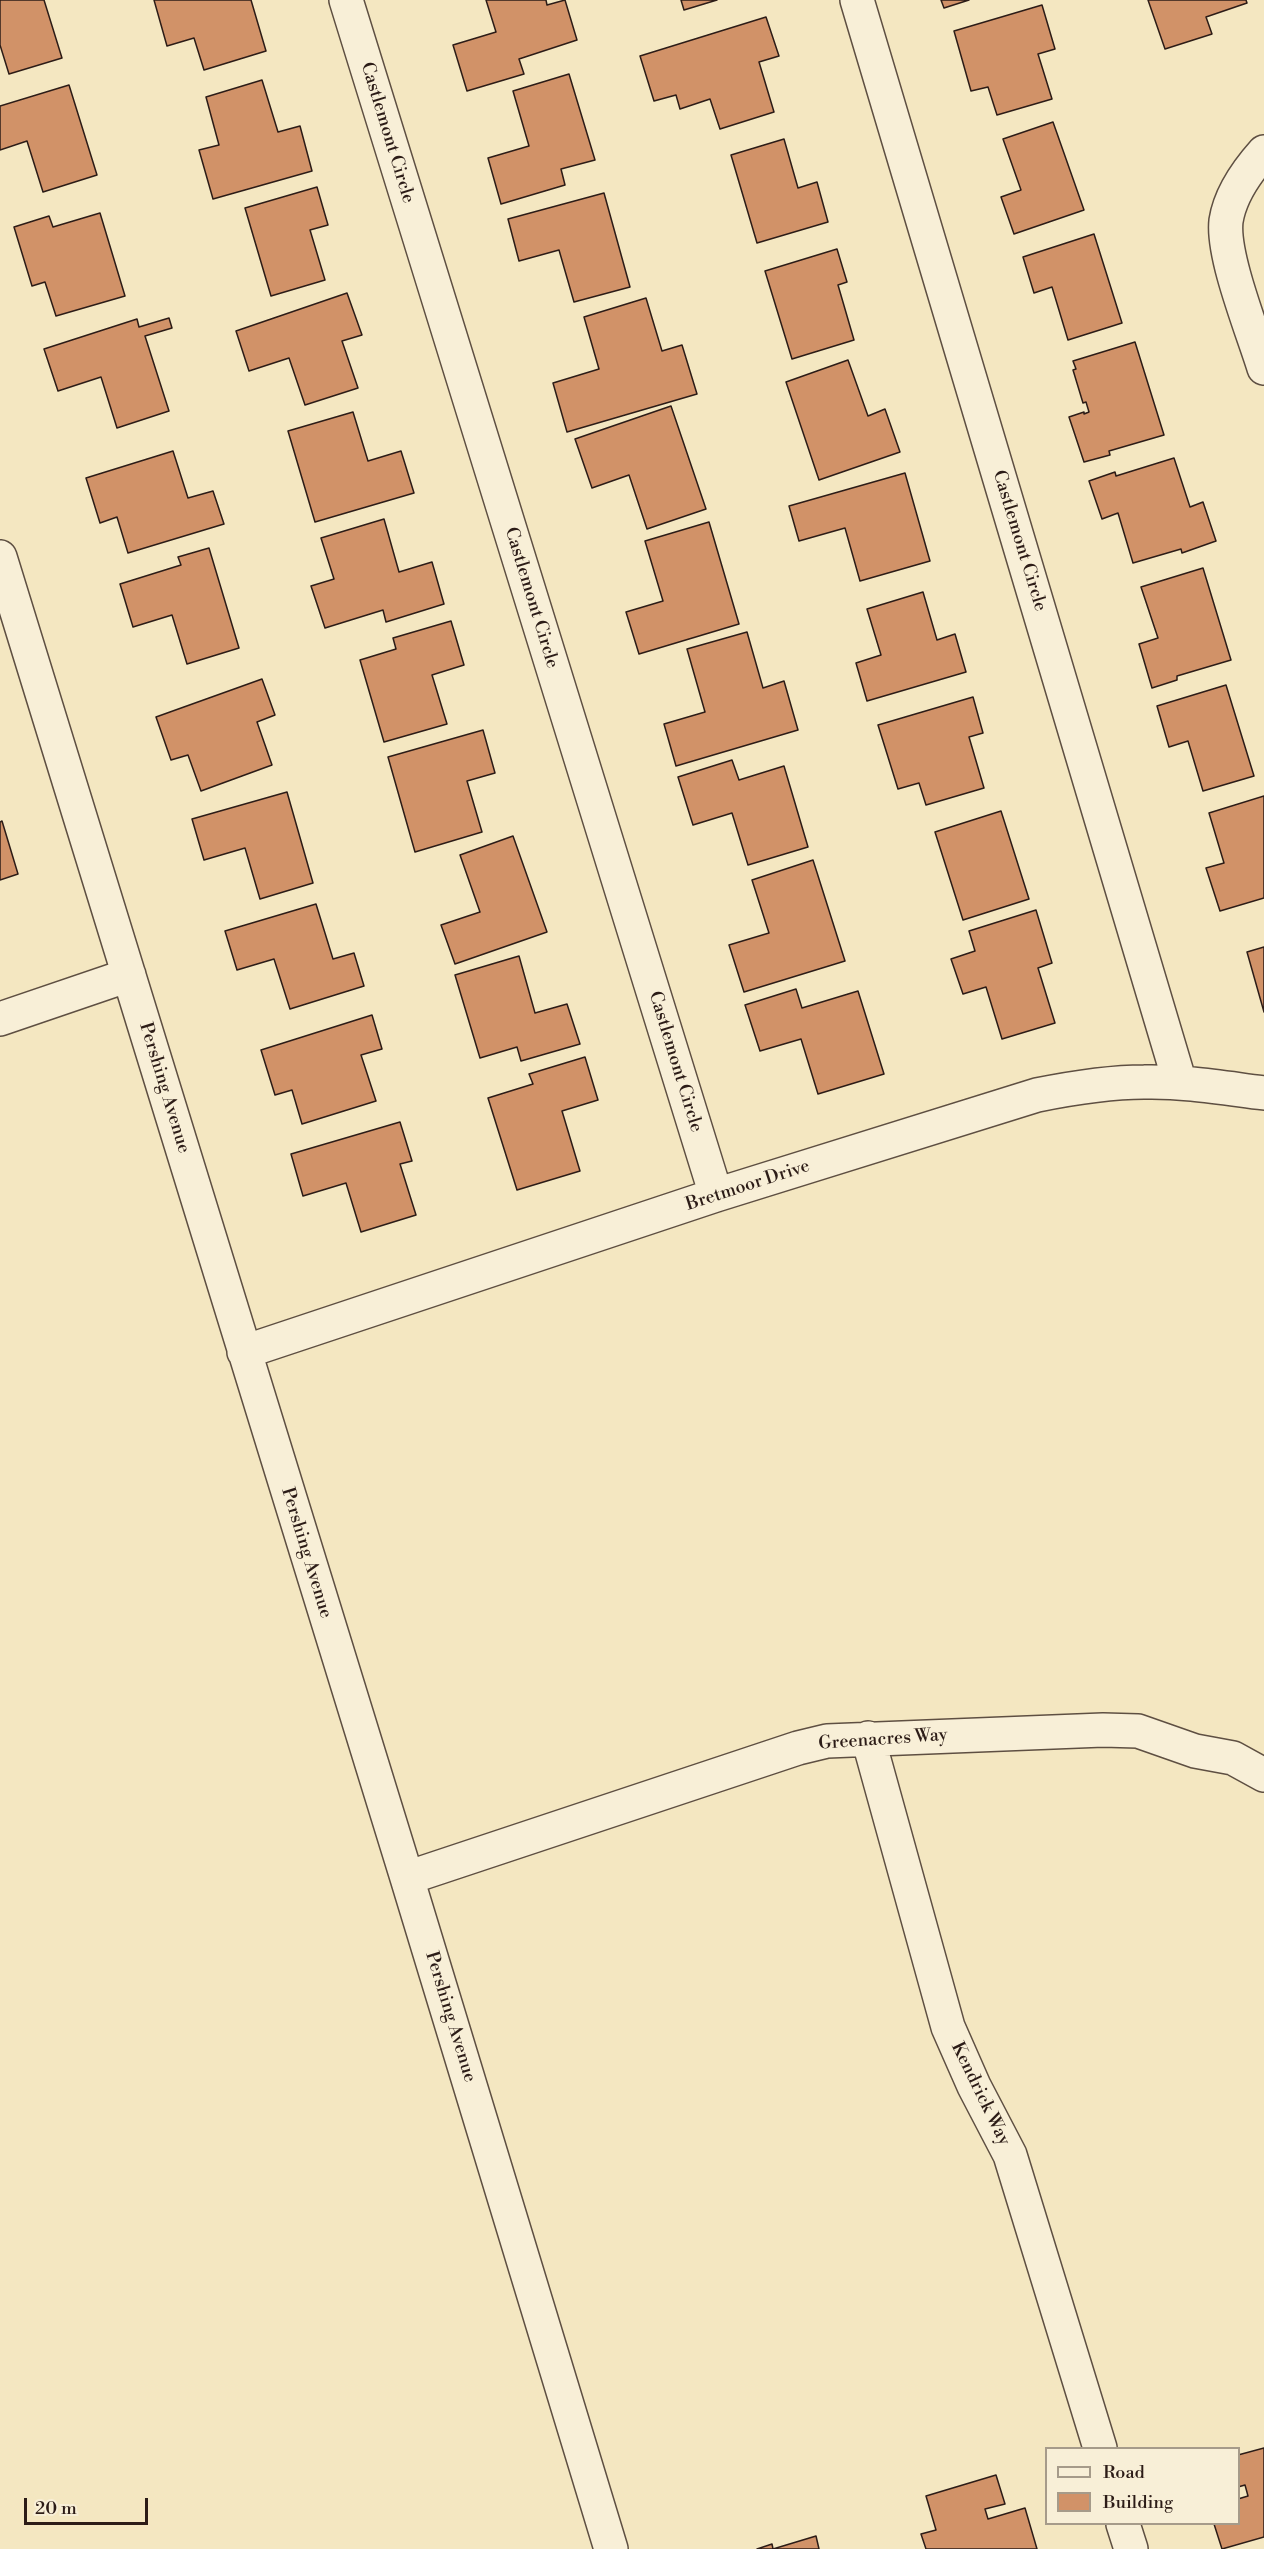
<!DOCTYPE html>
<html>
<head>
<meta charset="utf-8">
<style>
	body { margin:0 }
	#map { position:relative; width:1264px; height:2549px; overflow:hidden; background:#f4e7c1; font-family:"Libre Bodoni",serif }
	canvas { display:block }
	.legend { position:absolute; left:1045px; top:2447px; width:195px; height:78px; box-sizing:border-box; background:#f8efd7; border:2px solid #a69b8a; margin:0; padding:8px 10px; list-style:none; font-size:18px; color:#2c1c17 }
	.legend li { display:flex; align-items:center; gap:12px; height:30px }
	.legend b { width:30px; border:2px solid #a69b8a }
	.scale { position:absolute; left:24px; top:2498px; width:124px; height:27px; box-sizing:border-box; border:3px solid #2c1c17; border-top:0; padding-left:8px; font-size:18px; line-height:21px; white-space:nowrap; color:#2c1c17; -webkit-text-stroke:4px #f8efd7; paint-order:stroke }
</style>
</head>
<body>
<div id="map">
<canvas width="1264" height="2549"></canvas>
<ul class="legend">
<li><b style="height:8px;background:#f8efd7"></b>Road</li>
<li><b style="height:16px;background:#d19268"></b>Building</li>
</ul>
<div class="scale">20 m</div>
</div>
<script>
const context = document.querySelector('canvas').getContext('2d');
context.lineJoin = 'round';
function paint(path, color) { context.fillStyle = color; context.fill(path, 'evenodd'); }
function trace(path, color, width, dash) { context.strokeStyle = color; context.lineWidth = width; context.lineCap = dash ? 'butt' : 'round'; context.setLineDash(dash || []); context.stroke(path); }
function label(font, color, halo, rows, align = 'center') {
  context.font = font + ' "Libre Bodoni",serif'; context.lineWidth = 5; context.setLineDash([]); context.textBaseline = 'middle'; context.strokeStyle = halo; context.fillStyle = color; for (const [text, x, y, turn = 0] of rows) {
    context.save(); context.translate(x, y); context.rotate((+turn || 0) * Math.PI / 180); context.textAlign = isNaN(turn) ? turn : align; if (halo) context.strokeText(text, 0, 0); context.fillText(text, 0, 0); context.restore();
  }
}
const building = new Path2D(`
	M0,0H44L62,58L9,74L0,45Z
	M154,0H251L266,51L204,70L194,38L167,46Z
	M486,0H546L547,5L565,0L577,40L519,59L524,74L467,91L453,45L496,32Z
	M681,0H717L684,10Z
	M941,0H969L944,8Z
	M1148,0H1246L1247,3L1206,17L1212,34L1165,49Z
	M1042,5L1055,49L1038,54L1052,99L997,115L988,87L971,91L954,31Z
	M766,17L779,56L759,62L774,112L720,129L710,99L680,109L676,95L654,101L640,56Z
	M569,74L595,160L561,169L565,185L501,204L488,158L529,146L513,91Z
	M262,80L278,132L300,126L312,171L213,199L199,150L219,145L206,97Z
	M69,85L97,175L43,192L27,141L0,150V106Z
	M1053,122L1084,210L1014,234L1001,197L1021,190L1003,139Z
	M784,139L798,188L817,182L828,222L757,243L731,155Z
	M317,187L328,225L310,230L325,280L271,296L245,208Z
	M604,193L630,287L574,302L559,250L519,261L508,219Z
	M100,213L125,296L56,316L45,282L32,286L14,227L49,216L53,227Z
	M1094,234L1122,323L1068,340L1052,287L1034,293L1023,257Z
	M837,249L847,282L838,285L854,340L792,359L765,271Z
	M347,293L362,335L342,341L358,388L305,405L289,358L249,371L236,331Z
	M646,298L662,351L682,345L697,394L567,432L553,383L599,369L584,317Z
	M169,318L172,328L145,336L169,411L117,428L101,377L58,391L44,349L137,319L139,327Z
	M1135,342L1164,435L1109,451L1110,455L1084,462L1069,417L1084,412V414L1089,412L1086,402L1083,403L1073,370L1076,369L1073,361Z
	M848,360L868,416L885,409L900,452L819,480L786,382Z
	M671,406L706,509L647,529L629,475L592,488L575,439Z
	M353,412L368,461L401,451L414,493L315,522L288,431Z
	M173,451L188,498L213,491L224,524L128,553L117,517L100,523L86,478Z
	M1174,458L1190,507L1203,502L1216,541L1182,553L1181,549L1133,563L1118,513L1102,519L1089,481L1115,472L1116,476Z
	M905,473L930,561L860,581L845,528L799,541L789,506Z
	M384,519L399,572L432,562L444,604L386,622L383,610L325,628L311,586L334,579L321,538Z
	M709,522L739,624L639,654L626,612L663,601L645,541Z
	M209,548L239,648L187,664L172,615L133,627L120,584L181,565L178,557Z
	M1203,568L1231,660L1177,676V680L1152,688L1139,644L1158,638L1141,587Z
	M923,592L937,640L955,634L966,672L867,701L856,663L881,655L867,609Z
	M451,621L464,665L432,675L447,724L384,742L360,660L396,649L393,638Z
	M747,632L763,688L784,681L798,730L676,766L664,724L705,712L687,649Z
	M262,679L275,715L257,722L272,765L201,791L188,755L171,760L156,717Z
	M1226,685L1254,776L1203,791L1188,741L1169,747L1157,706Z
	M973,697L983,733L969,737L984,788L926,805L919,783L898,789L878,725Z
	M483,730L495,773L467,781L482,832L415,852L388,757Z
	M732,760L739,780L784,766L808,847L748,865L732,813L693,825L678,777Z
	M287,792L313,883L260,899L245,848L204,860L192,819Z
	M1264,796V898L1220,911L1206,868L1224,863L1209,813Z
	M1001,811L1029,899L963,920L935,832Z
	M2,821L18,874L0,880V822Z
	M513,836L547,932L455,964L441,925L480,912L460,855Z
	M813,860L845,961L744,992L729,945L769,933L752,880Z
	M316,904L333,959L354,953L364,986L290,1009L274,959L237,970L225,931Z
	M1036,910L1052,963L1038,968L1055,1023L1002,1039L986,987L963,994L951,959L975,951L969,931Z
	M1264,947V1012L1247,952Z
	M519,956L535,1013L567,1004L580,1044L521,1061L517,1047L480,1058L455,975Z
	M796,989L802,1008L858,991L884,1074L818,1094L801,1039L760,1051L745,1005Z
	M372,1015L382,1049L361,1055L376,1101L302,1124L292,1090L275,1095L261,1050Z
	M585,1057L598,1100L562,1111L580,1171L517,1190L488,1098L533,1084L529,1074Z
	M400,1122L412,1161L400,1164L416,1215L361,1232L346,1183L303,1196L291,1154Z
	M1264,2448V2537L1222,2549L1214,2524H1238V2499L1248,2496L1245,2485L1238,2487V2455Z
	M996,2475L1005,2504L985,2509L988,2519L1025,2508L1037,2549H926L921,2534L936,2530L926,2496Z
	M816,2536L819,2549H757L772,2544L773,2549Z`);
const minor = new Path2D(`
	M346,0L716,1195
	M857,0L1180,1083
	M1264,152C1247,171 1230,195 1226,221C1222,256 1253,332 1264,368
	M0,557L407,1878L611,2549
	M0,1019L129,975
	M244,1352L716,1195L1037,1095C1072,1088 1108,1082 1144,1082C1184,1081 1224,1088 1264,1093
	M868,1738L948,2027L974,2086L1010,2155L1100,2448
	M407,1878L798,1748L827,1741L1103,1730L1138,1731L1195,1751L1233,1758L1264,1775
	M1123,2524L1131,2549`);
const streetNames = [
	["Castlemont Circle",387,133,73],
	["Castlemont Circle",1019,541,73],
	["Castlemont Circle",531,598,73],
	["Castlemont Circle",675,1062,73],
	["Pershing Avenue",164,1088,73],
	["Bretmoor Drive",748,1186,-18],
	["Pershing Avenue",306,1553,73],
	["Greenacres Way",883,1740,-4],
	["Pershing Avenue",450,2017,73],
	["Kendrick Way",980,2094,64]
];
paint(building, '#d19268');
trace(building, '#2c1c17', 1.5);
trace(minor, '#5e4f42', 36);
trace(minor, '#f8efd7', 33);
label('18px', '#2c1c17', '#f8efd7', streetNames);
</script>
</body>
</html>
